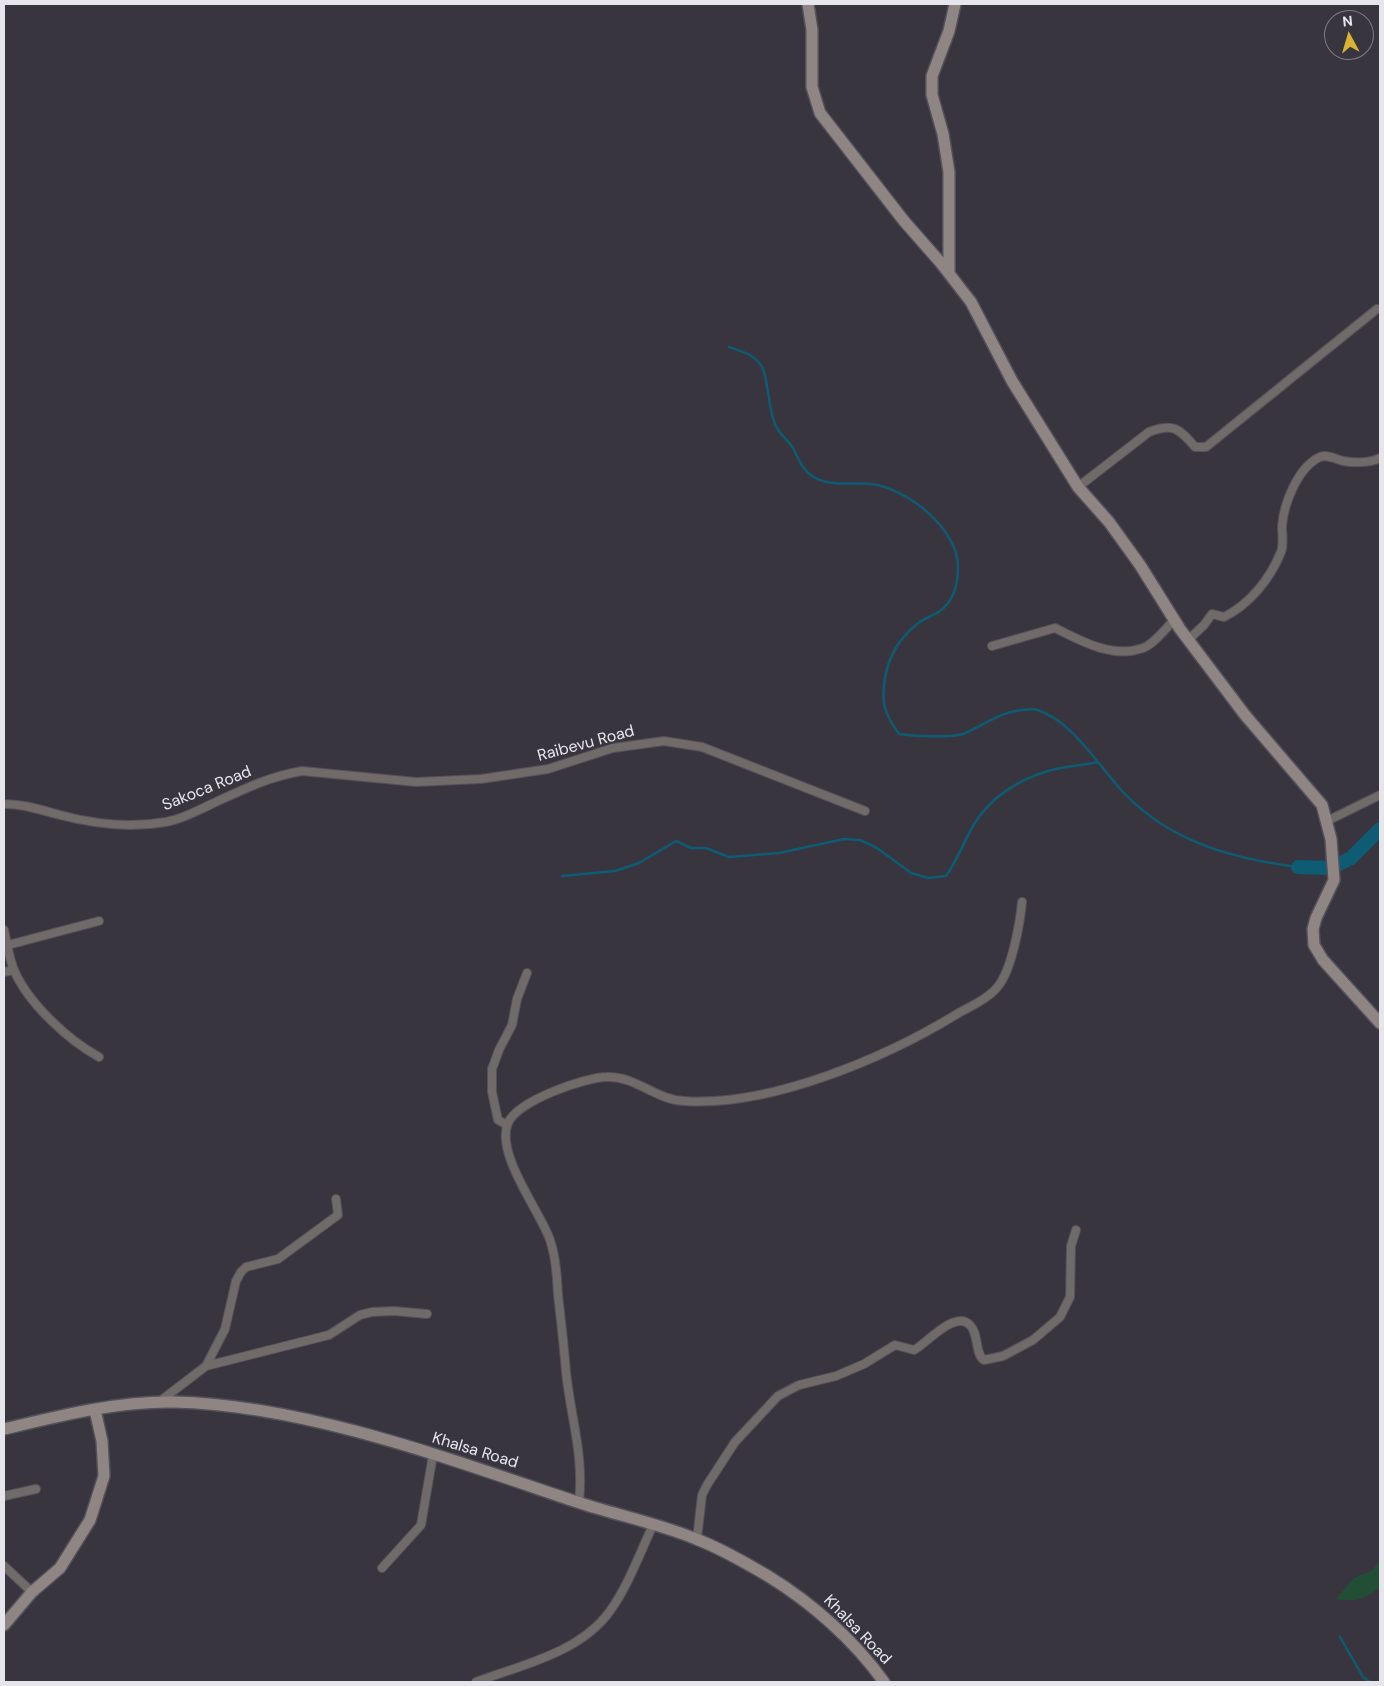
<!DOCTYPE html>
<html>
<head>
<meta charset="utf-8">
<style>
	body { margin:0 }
	#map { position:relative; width:1384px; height:1686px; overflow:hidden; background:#38353f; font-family:"DM Sans",sans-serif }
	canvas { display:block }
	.frame { position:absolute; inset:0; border:5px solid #e7e5ec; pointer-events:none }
	.north { position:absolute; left:1324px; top:10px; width:50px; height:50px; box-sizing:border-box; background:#38353f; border:1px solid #7e7b84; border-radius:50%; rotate:354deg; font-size:14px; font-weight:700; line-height:20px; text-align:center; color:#e7e5ec }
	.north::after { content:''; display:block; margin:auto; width:18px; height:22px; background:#dbb233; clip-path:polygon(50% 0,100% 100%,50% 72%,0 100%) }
</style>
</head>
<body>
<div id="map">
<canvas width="1384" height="1686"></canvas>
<div class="frame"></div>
<div class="north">N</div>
</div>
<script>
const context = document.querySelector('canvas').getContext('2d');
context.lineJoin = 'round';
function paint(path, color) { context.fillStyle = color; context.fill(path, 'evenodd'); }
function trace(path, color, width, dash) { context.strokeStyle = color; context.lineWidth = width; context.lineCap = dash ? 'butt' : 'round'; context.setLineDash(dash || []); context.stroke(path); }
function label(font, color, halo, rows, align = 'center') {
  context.font = font + ' "DM Sans",sans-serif'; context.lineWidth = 4; context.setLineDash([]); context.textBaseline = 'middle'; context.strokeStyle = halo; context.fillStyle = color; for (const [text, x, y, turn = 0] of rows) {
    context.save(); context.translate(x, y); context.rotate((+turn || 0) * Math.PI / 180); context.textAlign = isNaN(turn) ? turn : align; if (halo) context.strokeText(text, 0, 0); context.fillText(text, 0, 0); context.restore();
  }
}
const green = new Path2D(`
	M1380,1558V1587C1367,1598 1354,1603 1336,1599L1354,1578L1373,1570Z`);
const stream = new Path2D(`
	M729,347C741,351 757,355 763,369C769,385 768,407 775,424C778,433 788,440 793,448C799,459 801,468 812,476C827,487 853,482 871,484C906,488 958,528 958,567C958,583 954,601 940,611C933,616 924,618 917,624C899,639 889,655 885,678C881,703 884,713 899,734C911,736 952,738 963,734C985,725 997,713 1022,710C1027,710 1033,708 1037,710C1072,720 1100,768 1124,793C1170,842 1234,859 1298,867
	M562,876L615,871L639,863L676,841L691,848H706L729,857L779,853L844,839L860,840L877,848L911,873L928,878L946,876C957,861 963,843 973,826C989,798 1018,780 1048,771C1064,766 1081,766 1097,762
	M1340,1637L1363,1677L1370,1682`);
const river = new Path2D(`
	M1298,867L1331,868L1351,858L1380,829`);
const street = new Path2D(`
	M1078,487L1149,432C1173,423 1179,428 1195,447H1206L1377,309
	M1188,640L1204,625L1212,614L1224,617C1250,604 1270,579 1281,552C1284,544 1282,534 1282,526C1284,503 1298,467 1320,457C1327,454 1336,459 1343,461C1354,463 1370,463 1380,458
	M992,646L1055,628C1081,641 1113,659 1143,648C1154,644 1166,628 1174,620
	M4,804C24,804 41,810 60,815C94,824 131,828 166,822C184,819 200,809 216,802C244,789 271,776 302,771L416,782L481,779L548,769L613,748L664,741L702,747L865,811
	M1327,821L1380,795
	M4,930C7,943 9,958 14,970C28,1003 68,1040 99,1057
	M8,945L99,921
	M4,972L14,970
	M507,1125L498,1120L492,1092V1069L499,1050L512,1025L517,999L527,973
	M206,1366L329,1335L360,1315L372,1312L394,1311L427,1314
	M159,1402L206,1366L225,1329L236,1281L241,1272L246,1267L278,1259L338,1215L336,1199
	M4,1496L36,1489
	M579,1503C584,1454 571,1419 566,1372C564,1346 561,1321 558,1295C557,1277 556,1258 550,1240C540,1211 495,1154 508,1123C517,1101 585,1077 607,1077C636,1076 656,1100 684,1101C770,1107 885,1058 957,1014C971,1006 990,998 999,985C1012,968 1020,923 1022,902
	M697,1539L702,1495L707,1485L735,1442L778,1396L799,1385L836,1376L864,1364L895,1345L914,1350C925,1345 955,1309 970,1325C979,1334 975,1355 984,1360L1003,1356L1033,1340L1060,1317L1070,1297L1071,1246L1076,1230
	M4,1566L32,1592
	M382,1568L421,1525L433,1455
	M476,1682C521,1665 580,1653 610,1611C628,1586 640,1553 653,1525`);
const secondary = new Path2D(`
	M808,4L812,30V87L820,113L904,221L940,262L971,302L1012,381L1078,487L1109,522L1140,565L1180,629L1245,715L1322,805L1331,839L1334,880L1316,918L1313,929L1314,945L1323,960L1380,1023
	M949,273V172L943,134L932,95V76L949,31L955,4
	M4,1429C59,1416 117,1401 174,1402C306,1405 452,1460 577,1502C616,1515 657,1523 696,1539C720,1548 746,1563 768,1576C812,1603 854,1640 884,1682
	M4,1625L32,1592L60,1568L90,1520L104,1476L102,1441L95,1410`);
const streetNames = [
	["Raibevu Road",586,744,-15],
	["Sakoca Road",207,789,-22],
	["Khalsa Road",475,1451,17],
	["Khalsa Road",857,1630,46]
];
paint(green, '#234e36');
trace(stream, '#0e5c73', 2.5);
trace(river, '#0e5c73', 14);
trace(street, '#54515b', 10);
trace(secondary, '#54515b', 14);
trace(street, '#706a68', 8);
trace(secondary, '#8f8684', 11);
label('16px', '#e7e5ec', '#38353f', streetNames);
</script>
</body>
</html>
